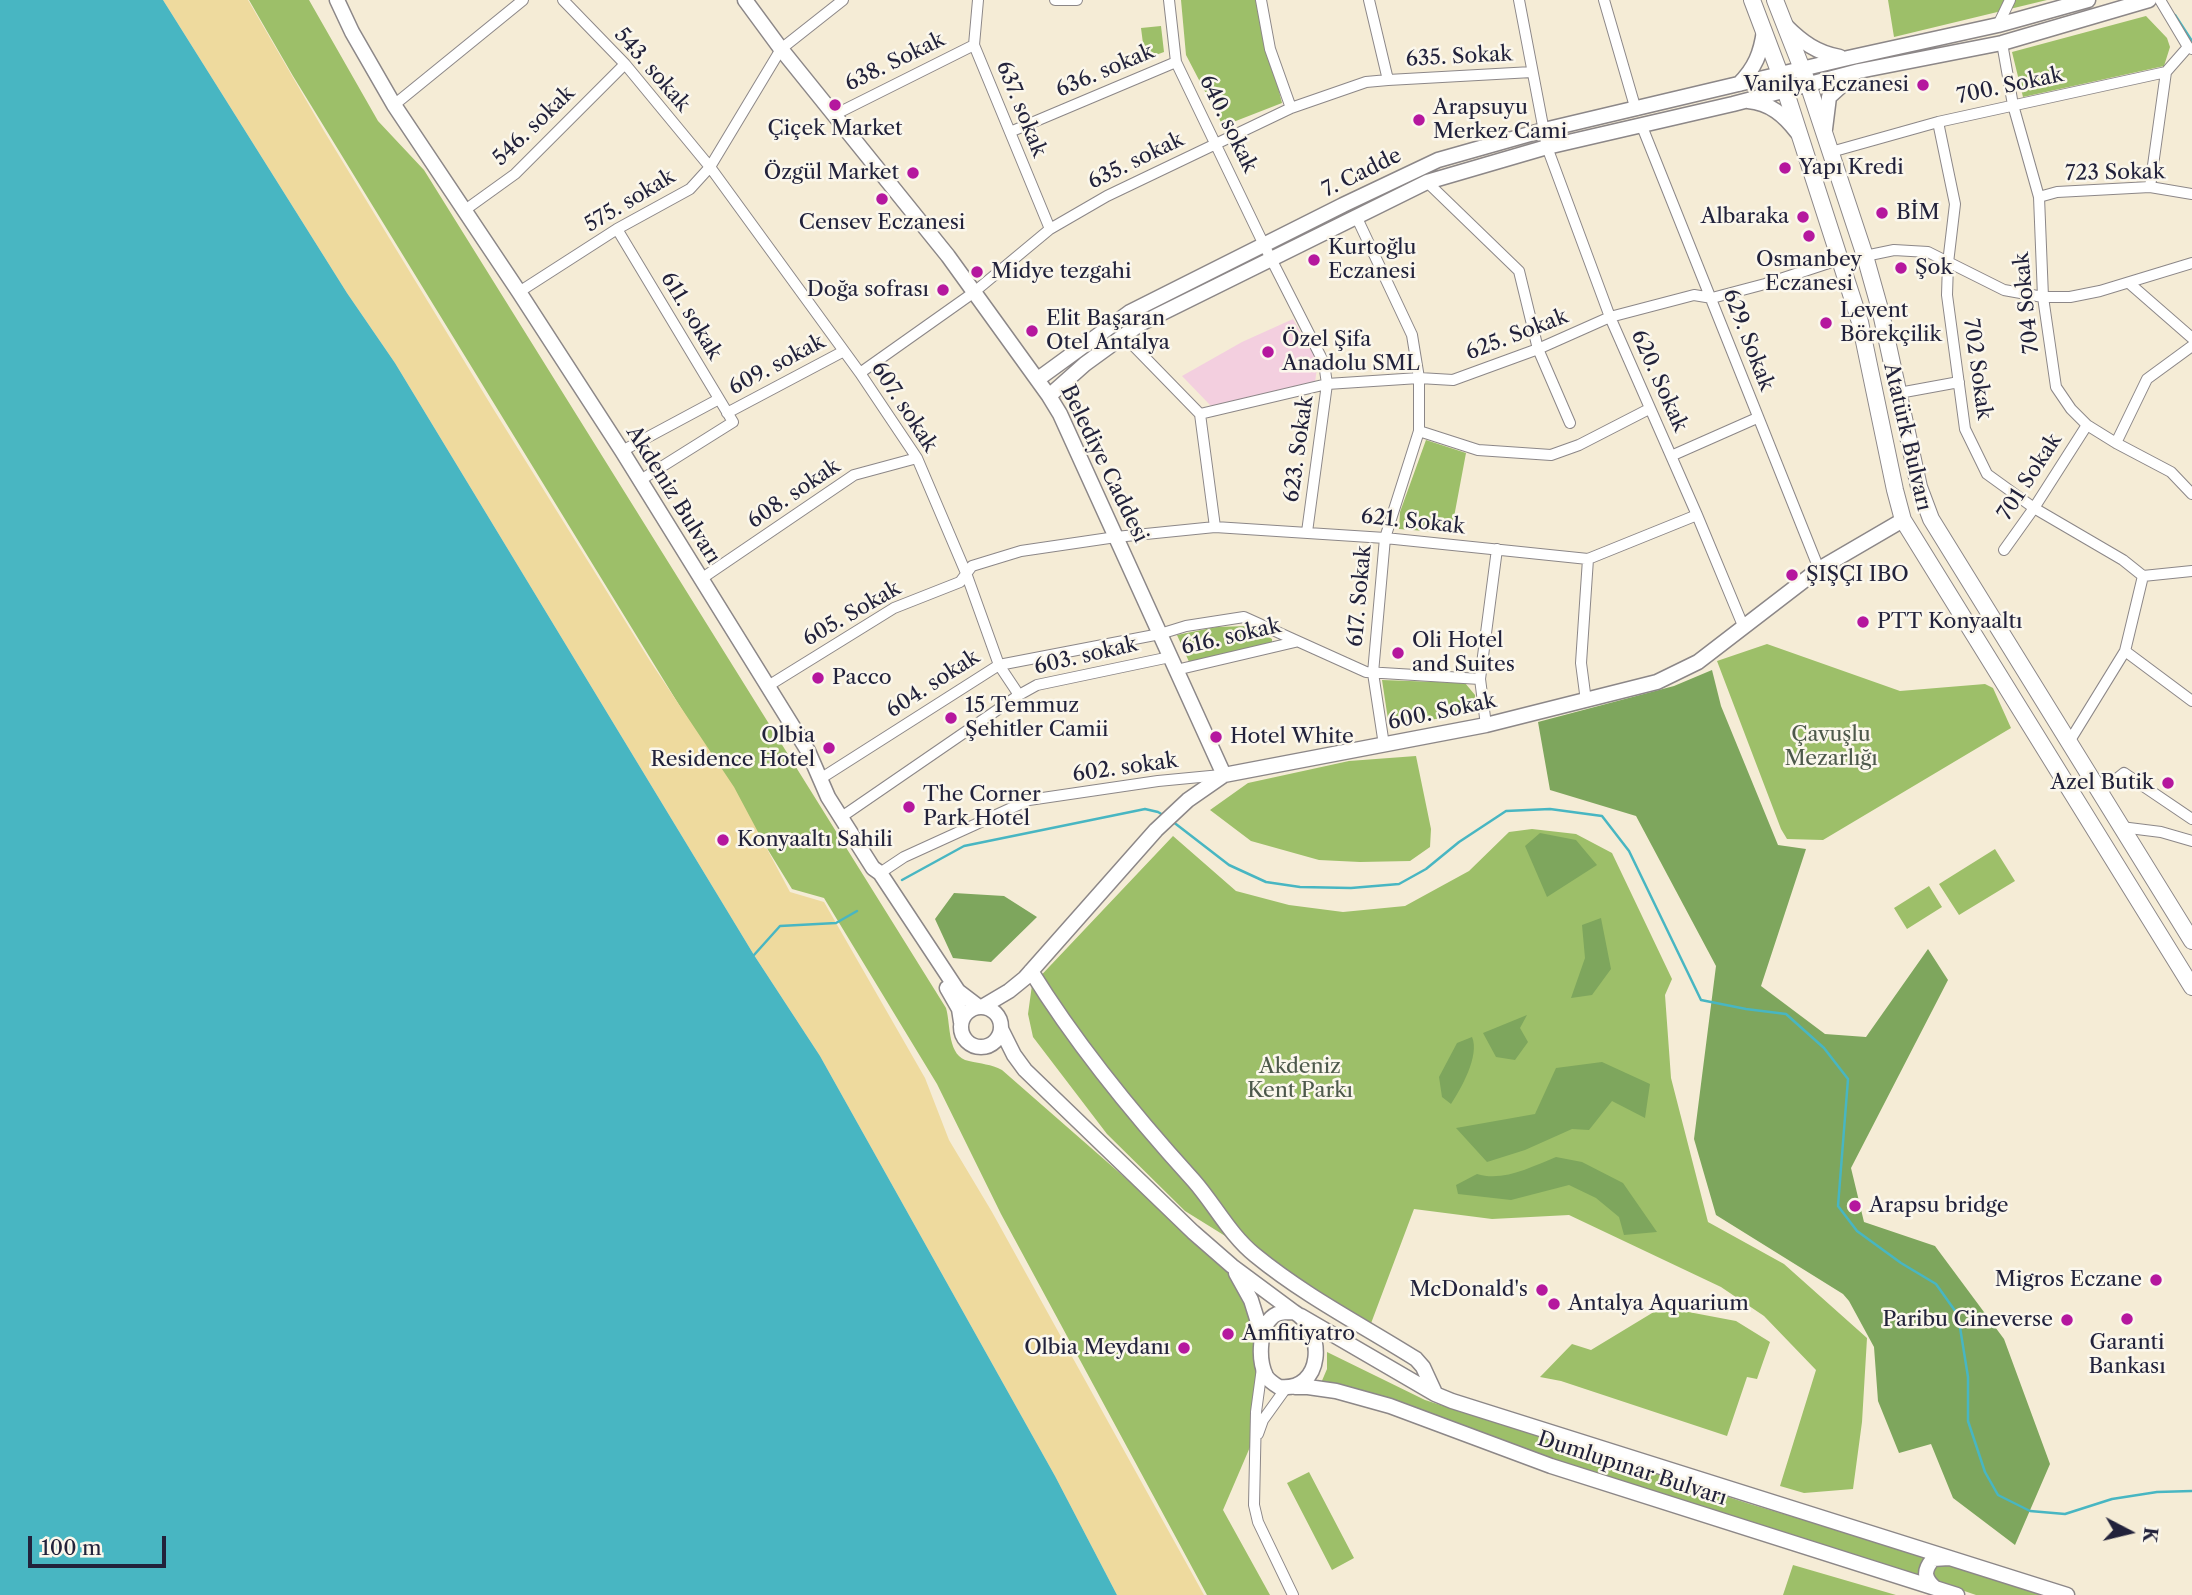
<!DOCTYPE html>
<html>
<head>
<meta charset="utf-8">
<style>
	body { margin:0 }
	#map { position:relative; width:2192px; height:1595px; overflow:hidden; background:#f5ecd6; font-family:"Libre Caslon Text",serif }
	canvas { display:block }
	.north { position:absolute; left:2094px; top:1497px; width:70px; height:70px; -webkit-text-stroke:5px #fbf7ec; paint-order:stroke; rotate:97deg; font-size:19px; font-weight:700; line-height:28px; text-align:center; color:#22223b }
	.north::after { content:''; display:block; margin:auto; width:24px; height:32px; background:#22223b; clip-path:polygon(50% 0,100% 100%,50% 72%,0 100%) }
	.scale { position:absolute; left:28px; top:1536px; width:138px; height:32px; box-sizing:border-box; border:4px solid #22223b; border-top:0; padding-left:9px; font-size:21px; line-height:24px; white-space:nowrap; color:#22223b; -webkit-text-stroke:5px #fbf7ec; paint-order:stroke }
</style>
</head>
<body>
<div id="map">
<canvas width="2192" height="1595"></canvas>
<div class="north">K</div>
<div class="scale">100 m</div>
</div>
<script>
const context = document.querySelector('canvas').getContext('2d');
context.lineJoin = 'round';
function paint(path, color) { context.fillStyle = color; context.fill(path, 'evenodd'); }
function trace(path, color, width, dash) { context.strokeStyle = color; context.lineWidth = width; context.lineCap = dash ? 'butt' : 'round'; context.setLineDash(dash || []); context.stroke(path); }
function label(font, color, halo, rows, align = 'center') {
  context.font = font + ' "Libre Caslon Text",serif'; context.lineWidth = 5; context.setLineDash([]); context.textBaseline = 'middle'; context.strokeStyle = halo; context.fillStyle = color; for (const [text, x, y, turn = 0] of rows) {
    context.save(); context.translate(x, y); context.rotate((+turn || 0) * Math.PI / 180); context.textAlign = isNaN(turn) ? turn : align; if (halo) context.strokeText(text, 0, 0); context.fillText(text, 0, 0); context.restore();
  }
}
const built = new Path2D(`
	M1293,319L1318,362L1315,382L1211,406L1182,376L1242,342Z`);
const green = new Path2D(`
	M249,0H309L378,121L424,170L946,1008C951,1025 947,1057 969,1061C981,1064 991,1064 1002,1070L1210,1252L1229,1272L1254,1321L1258,1359L1250,1447L1223,1510L1270,1595H1207L1001,1214L937,1084L824,898L792,889L293,76Z
	M1181,0H1256L1282,103L1223,126L1186,55Z
	M1888,0H2047L1894,37Z
	M2146,16L2167,38L2170,47L2164,66L2023,97L2012,52Z
	M1161,26L1164,52L1145,59L1141,28Z
	M1426,440L1466,453L1451,533L1399,529L1400,512Z
	M1249,626L1272,639V643L1190,664L1177,635L1216,627Z
	M1767,644L1900,691L1985,684L1993,688L2011,728L1823,840L1787,839L1781,829L1717,661Z
	M1382,680L1465,683L1475,695C1475,703 1475,709 1469,714L1389,726Z
	M1416,756L1431,829L1430,847L1410,861L1360,862L1319,860L1251,841L1210,810L1248,783L1349,761Z
	M1532,829L1576,834L1612,853L1672,979L1665,995L1671,1078L1708,1222L1784,1264L1867,1338L1862,1422L1853,1489L1804,1493L1780,1486L1816,1370L1764,1316L1721,1287L1569,1215L1492,1219L1414,1209L1370,1326L1185,1211L1107,1134L1033,1037L1028,1014L1032,985L1173,836L1236,891L1289,905L1343,912L1405,906L1469,871L1509,832Z
	M1995,849L2015,881L1959,915L1939,884Z
	M1929,886L1942,907L1907,929L1894,908Z
	M1662,1307L1736,1321L1770,1342L1757,1379L1747,1377L1727,1436L1561,1381L1540,1377L1572,1344L1591,1350Z
	M1327,1352L1425,1400L1750,1504L1925,1556L1918,1578L1594,1473L1396,1404L1321,1383L1327,1369Z
	M1309,1472L1354,1558L1332,1570L1287,1483Z
	M1946,1564L2047,1595H1976L1935,1581L1933,1576L1934,1567Z
	M1793,1565L1896,1595H1783Z`);
const forest = new Path2D(`
	M1712,670L1721,706L1778,845L1806,849L1761,986L1825,1034L1866,1037L1928,949L1948,980L1851,1168L1864,1222L1935,1246L2004,1339L2050,1464L2015,1545L1953,1498L1931,1444L1899,1453L1878,1401L1874,1347L1849,1301L1843,1294L1716,1215L1694,1139L1716,966L1636,816L1550,790L1538,722L1674,686Z
	M1540,833L1576,840L1597,865L1547,897L1525,846Z
	M954,893L1004,896L1037,917L991,962L953,958L935,919Z
	M1601,918L1611,969L1592,995L1571,998L1585,958L1582,925Z
	M1527,1015L1520,1028L1528,1042L1515,1060L1496,1057L1483,1033Z
	M1472,1037C1480,1055 1461,1089 1451,1104L1442,1097L1439,1077L1457,1043Z
	M1602,1062L1650,1084L1645,1118L1612,1101L1589,1130L1572,1129L1525,1150L1487,1162L1456,1128L1535,1114L1556,1068Z
	M1556,1157L1582,1162L1623,1183L1657,1232L1624,1235L1619,1217L1596,1198L1569,1185L1511,1200L1458,1194L1456,1185L1477,1174C1503,1182 1531,1167 1556,1157Z`);
const sand = new Path2D(`
	M163,0H248L324,131L494,410L650,661L734,787L790,892L824,902L925,1078L949,1140L992,1212L1204,1595H1117L1055,1476L820,1056L754,955L395,363L347,293Z`);
const water = new Path2D(`
	M0,0H163L347,293L395,363L754,955L820,1056L1055,1476L1117,1595H0Z`);
const stream = new Path2D(`
	M2175,15L2192,41
	M1172,821L1229,865L1266,882L1300,887L1351,888L1399,884L1426,869L1459,842L1506,811L1550,809L1602,816L1629,851L1701,1000L1746,1009L1786,1014L1824,1048L1848,1079L1838,1206L1857,1231L1901,1263L1936,1284L1958,1315L1968,1377V1421L1985,1472L1998,1495L2030,1511L2065,1514L2112,1499L2157,1492L2192,1491
	M902,880L964,846L1145,809L1158,812L1163,815
	M754,955L780,926L836,923L857,911`);
const street = new Path2D(`
	M563,0L625,64L710,167L860,373L917,458L966,573L999,665L1019,695
	M978,0L974,45L1050,229
	M1055,0H1077
	M1169,0L1176,62L1264,245L1324,363L1327,384L1307,532
	M1261,0L1270,49L1291,108
	M1519,0L1547,147L1610,317L1697,515L1744,628
	M1604,0L1636,110
	M2160,0L2188,47L2192,49
	M1998,25L2010,0
	M2002,43L2013,105L2039,197L2043,297L2056,387L2071,409L2087,425L2116,443L2171,472L2192,494
	M1388,80L1532,72
	M394,105L523,0
	M834,115L974,45
	M1938,122L1955,204L1948,263L1947,295L1965,429L1987,474L2034,508L2123,560L2143,576
	M1641,124L1819,569
	M1010,132L1176,62
	M1831,152L1938,122L2166,72L2188,47
	M1427,182L1519,271L1538,349L1570,423
	M2150,187L2166,72
	M2039,197L2057,192L2150,187L2192,194
	M465,210L515,174L625,64
	M1356,216L1412,335L1419,378V431L1385,538L1373,673L1384,745
	M617,229L733,422L639,481
	M1865,256L1894,250L1928,252L2004,290L2043,297H2070L2100,291L2192,263
	M2129,283L2192,338
	M519,292L617,229L690,189L710,167L781,49L843,0
	M1123,335L1200,414L1215,527
	M860,373L973,293L1050,229L1107,196L1291,108L1366,82L1388,80L1369,0
	M1899,393L1959,382
	M727,413L844,351
	M1200,414L1327,384L1419,378L1453,380L1538,349L1610,317L1694,295L1712,298L1765,284L1841,259
	M1419,431L1478,450L1551,455L1579,445L1649,409
	M2116,443L2147,379L2192,346
	M622,451L719,399
	M1671,456L1757,418
	M2004,550L2034,508L2087,425
	M2143,576L2192,571
	M701,579L854,475L917,458
	M2125,651L2192,701
	M1176,670L1295,642
	M768,686L894,608L960,582L972,566L1021,551L1116,537L1215,527L1385,538L1588,559L1697,515
	M1586,701L1581,663L1588,559
	M1486,725L1480,679L1497,549
	M2069,742L2125,651L2143,576
	M820,779L999,665L1160,634L1186,626L1244,617L1366,672L1480,679
	M2100,792L2124,773L2192,819
	M840,818L1019,695L1037,685L1170,657
	M2121,827L2161,832L2192,841
	M880,873L904,857L1029,800L1158,781L1221,775
	M1262,1368L1256,1412L1254,1505L1258,1522L1293,1595
	M1258,1434L1263,1420L1286,1388`);
const secondary = new Path2D(`
	M337,0L352,32L394,105L519,292L622,451L808,751L828,797L873,868L880,873L958,991L979,1007
	M745,0L781,49L948,256L1049,396L1060,414L1224,775
	M1786,26C1802,42 1817,53 1840,57
	M1739,84C1755,68 1761,53 1764,31
	M1748,101C1770,103 1784,115 1797,132
	M1825,129L1829,97L1852,76
	M1038,379L1130,312L1343,205L1438,160L1544,130L1848,58L1998,25L2088,0
	M1049,396L1085,364L1140,324L1427,182L1547,147L1733,104L1859,71L2002,43L2149,0
	M1031,971C1078,1047 1134,1115 1194,1181C1215,1205 1230,1235 1255,1255C1305,1296 1362,1325 1416,1359L1423,1367L1435,1393
	M947,988L959,1009L961,1022
	M961 1027a20 20 0 1 1 40 0a20 20 0 1 1-40 0Z
	M982,1007L1009,991L1025,978L1156,830L1188,800L1224,775L1486,725L1657,682L1698,662L1819,569L1903,520
	M1001,1029L1014,1055L1025,1070L1193,1232L1232,1266L1294,1312
	M1236,1273L1251,1300L1262,1335
	M1294,1312C1326,1330 1324,1392 1279,1387C1274,1384 1269,1381 1266,1376C1258,1360 1258,1323 1277,1314C1282,1312 1288,1312 1294,1312Z
	M1301,1316L1435,1394L1452,1401L2067,1595
	M1295,1387H1308L1336,1391L1390,1406L1551,1466L1957,1595
	M1935,1588C1924,1578 1923,1571 1933,1559L1949,1558`);
const primary = new Path2D(`
	M1752,0L1780,74L1860,322L1895,490L1903,520L2192,987
	M1775,0L1808,84L1865,256L1881,313L1919,487L1931,519L2192,941`);
const markers = [
	[1923,85,7,"#b5179e"],
	[835,105,7,"#b5179e"],
	[1419,120,7,"#b5179e"],
	[1785,168,7,"#b5179e"],
	[913,173,7,"#b5179e"],
	[882,199,7,"#b5179e"],
	[1882,213,7,"#b5179e"],
	[1803,217,7,"#b5179e"],
	[1809,236,7,"#b5179e"],
	[1314,260,7,"#b5179e"],
	[1901,268,7,"#b5179e"],
	[977,272,7,"#b5179e"],
	[943,290,7,"#b5179e"],
	[1826,323,7,"#b5179e"],
	[1032,331,7,"#b5179e"],
	[1268,352,7,"#b5179e"],
	[1792,575,7,"#b5179e"],
	[1863,622,7,"#b5179e"],
	[1398,653,7,"#b5179e"],
	[818,678,7,"#b5179e"],
	[951,718,7,"#b5179e"],
	[1216,737,7,"#b5179e"],
	[829,748,7,"#b5179e"],
	[2168,783,7,"#b5179e"],
	[909,807,7,"#b5179e"],
	[723,840,7,"#b5179e"],
	[1855,1206,7,"#b5179e"],
	[2156,1280,7,"#b5179e"],
	[1542,1290,7,"#b5179e"],
	[1554,1304,7,"#b5179e"],
	[2127,1319,7,"#b5179e"],
	[2067,1320,7,"#b5179e"],
	[1228,1334,7,"#b5179e"],
	[1184,1348,7,"#b5179e"]
];
const streetNames = [
	["635. Sokak",1459,57,-3],
	["638. Sokak",895,62,-26],
	["543. sokak",652,70,49],
	["636. sokak",1105,71,-23],
	["700. Sokak",2010,86,-12],
	["637. sokak",1021,109,68],
	["640. sokak",1228,124,64],
	["546. sokak",534,126,-44],
	["635. sokak",1136,161,-26],
	["7. Cadde",1362,173,-26],
	["723 Sokak",2115,173,-1],
	["575. sokak",630,201,-31],
	["704 Sokak",2027,303,-96],
	["611. sokak",691,316,59],
	["625. Sokak",1517,335,-21],
	["629. Sokak",1748,340,69],
	["609. sokak",777,365,-28],
	["702 Sokak",1977,369,82],
	["620. Sokak",1659,381,66],
	["607. sokak",904,407,57],
	["Atatürk Bulvarı",1907,437,77],
	["623. Sokak",1299,449,-82],
	["Belediye Caddesi",1104,464,64],
	["701 Sokak",2030,477,-57],
	["608. sokak",794,494,-34],
	["Akdeniz Bulvarı",673,495,58],
	["621. Sokak",1413,522,6],
	["617. Sokak",1360,596,-85],
	["605. Sokak",852,614,-30],
	["616. sokak",1231,637,-13],
	["603. sokak",1086,656,-13],
	["604. sokak",933,684,-33],
	["600. Sokak",1442,712,-12],
	["602. sokak",1125,768,-8],
	["Dumlupınar Bulvarı",1632,1469,18]
];
const poiNames = [
	["Vanilya Eczanesi",1909,85,"right"],
	["Arapsuyu",1433,108],
	["Merkez Cami",1433,132],
	["Çiçek Market",835,129,"center"],
	["Yapı Kredi",1799,168],
	["Özgül Market",899,173,"right"],
	["BİM",1896,213],
	["Albaraka",1789,217,"right"],
	["Censev Eczanesi",882,223,"center"],
	["Kurtoğlu",1328,248],
	["Eczanesi",1328,272],
	["Osmanbey",1809,260,"center"],
	["Eczanesi",1809,284,"center"],
	["Şok",1915,268],
	["Midye tezgahi",991,272],
	["Doğa sofrası",929,290,"right"],
	["Levent",1840,311],
	["Börekçilik",1840,335],
	["Elit Başaran",1046,319],
	["Otel Antalya",1046,343],
	["Özel Şifa",1282,340],
	["Anadolu SML",1282,364],
	["ŞIŞÇI IBO",1806,575],
	["PTT Konyaaltı",1877,622],
	["Oli Hotel",1412,641],
	["and Suites",1412,665],
	["Pacco",832,678],
	["15 Temmuz",965,706],
	["Şehitler Camii",965,730],
	["Olbia",815,736,"right"],
	["Residence Hotel",815,760,"right"],
	["Hotel White",1230,737],
	["Azel Butik",2154,783,"right"],
	["The Corner",923,795],
	["Park Hotel",923,819],
	["Konyaaltı Sahili",737,840],
	["Arapsu bridge",1869,1206],
	["Migros Eczane",2142,1280,"right"],
	["McDonald's",1528,1290,"right"],
	["Antalya Aquarium",1568,1304],
	["Paribu Cineverse",2053,1320,"right"],
	["Amfitiyatro",1242,1334],
	["Garanti",2127,1343,"center"],
	["Bankası",2127,1367,"center"],
	["Olbia Meydanı",1170,1348,"right"]
];
const parkNames = [
	["Çavuşlu",1831,735],
	["Mezarlığı",1831,759],
	["Akdeniz",1300,1067],
	["Kent Parkı",1300,1091]
];
paint(built, '#f3cfdf');
paint(green, '#9dbf69');
paint(forest, '#7ea65d');
paint(sand, '#eeda9e');
paint(water, '#48b6c2');
trace(stream, '#48b6c2', 2.5);
trace(street, '#8c8788', 12);
trace(secondary, '#8c8788', 17);
trace(primary, '#8c8788', 18);
trace(street, '#fff', 10);
trace(secondary, '#fff', 14);
trace(primary, '#fff', 16);
for (const [x, y, r, color] of markers) { const dot = new Path2D(); dot.arc(x, y, r, 0, 2 * Math.PI); context.fillStyle = color; context.fill(dot); trace(dot, '#fbf7ec', 2.5); }
label('21px', '#22223b', '#fbf7ec', streetNames);
label('21px', '#22223b', '#fbf7ec', poiNames, 'left');
label('21px', '#4d594b', '#fbf7ec', parkNames);
</script>
</body>
</html>
